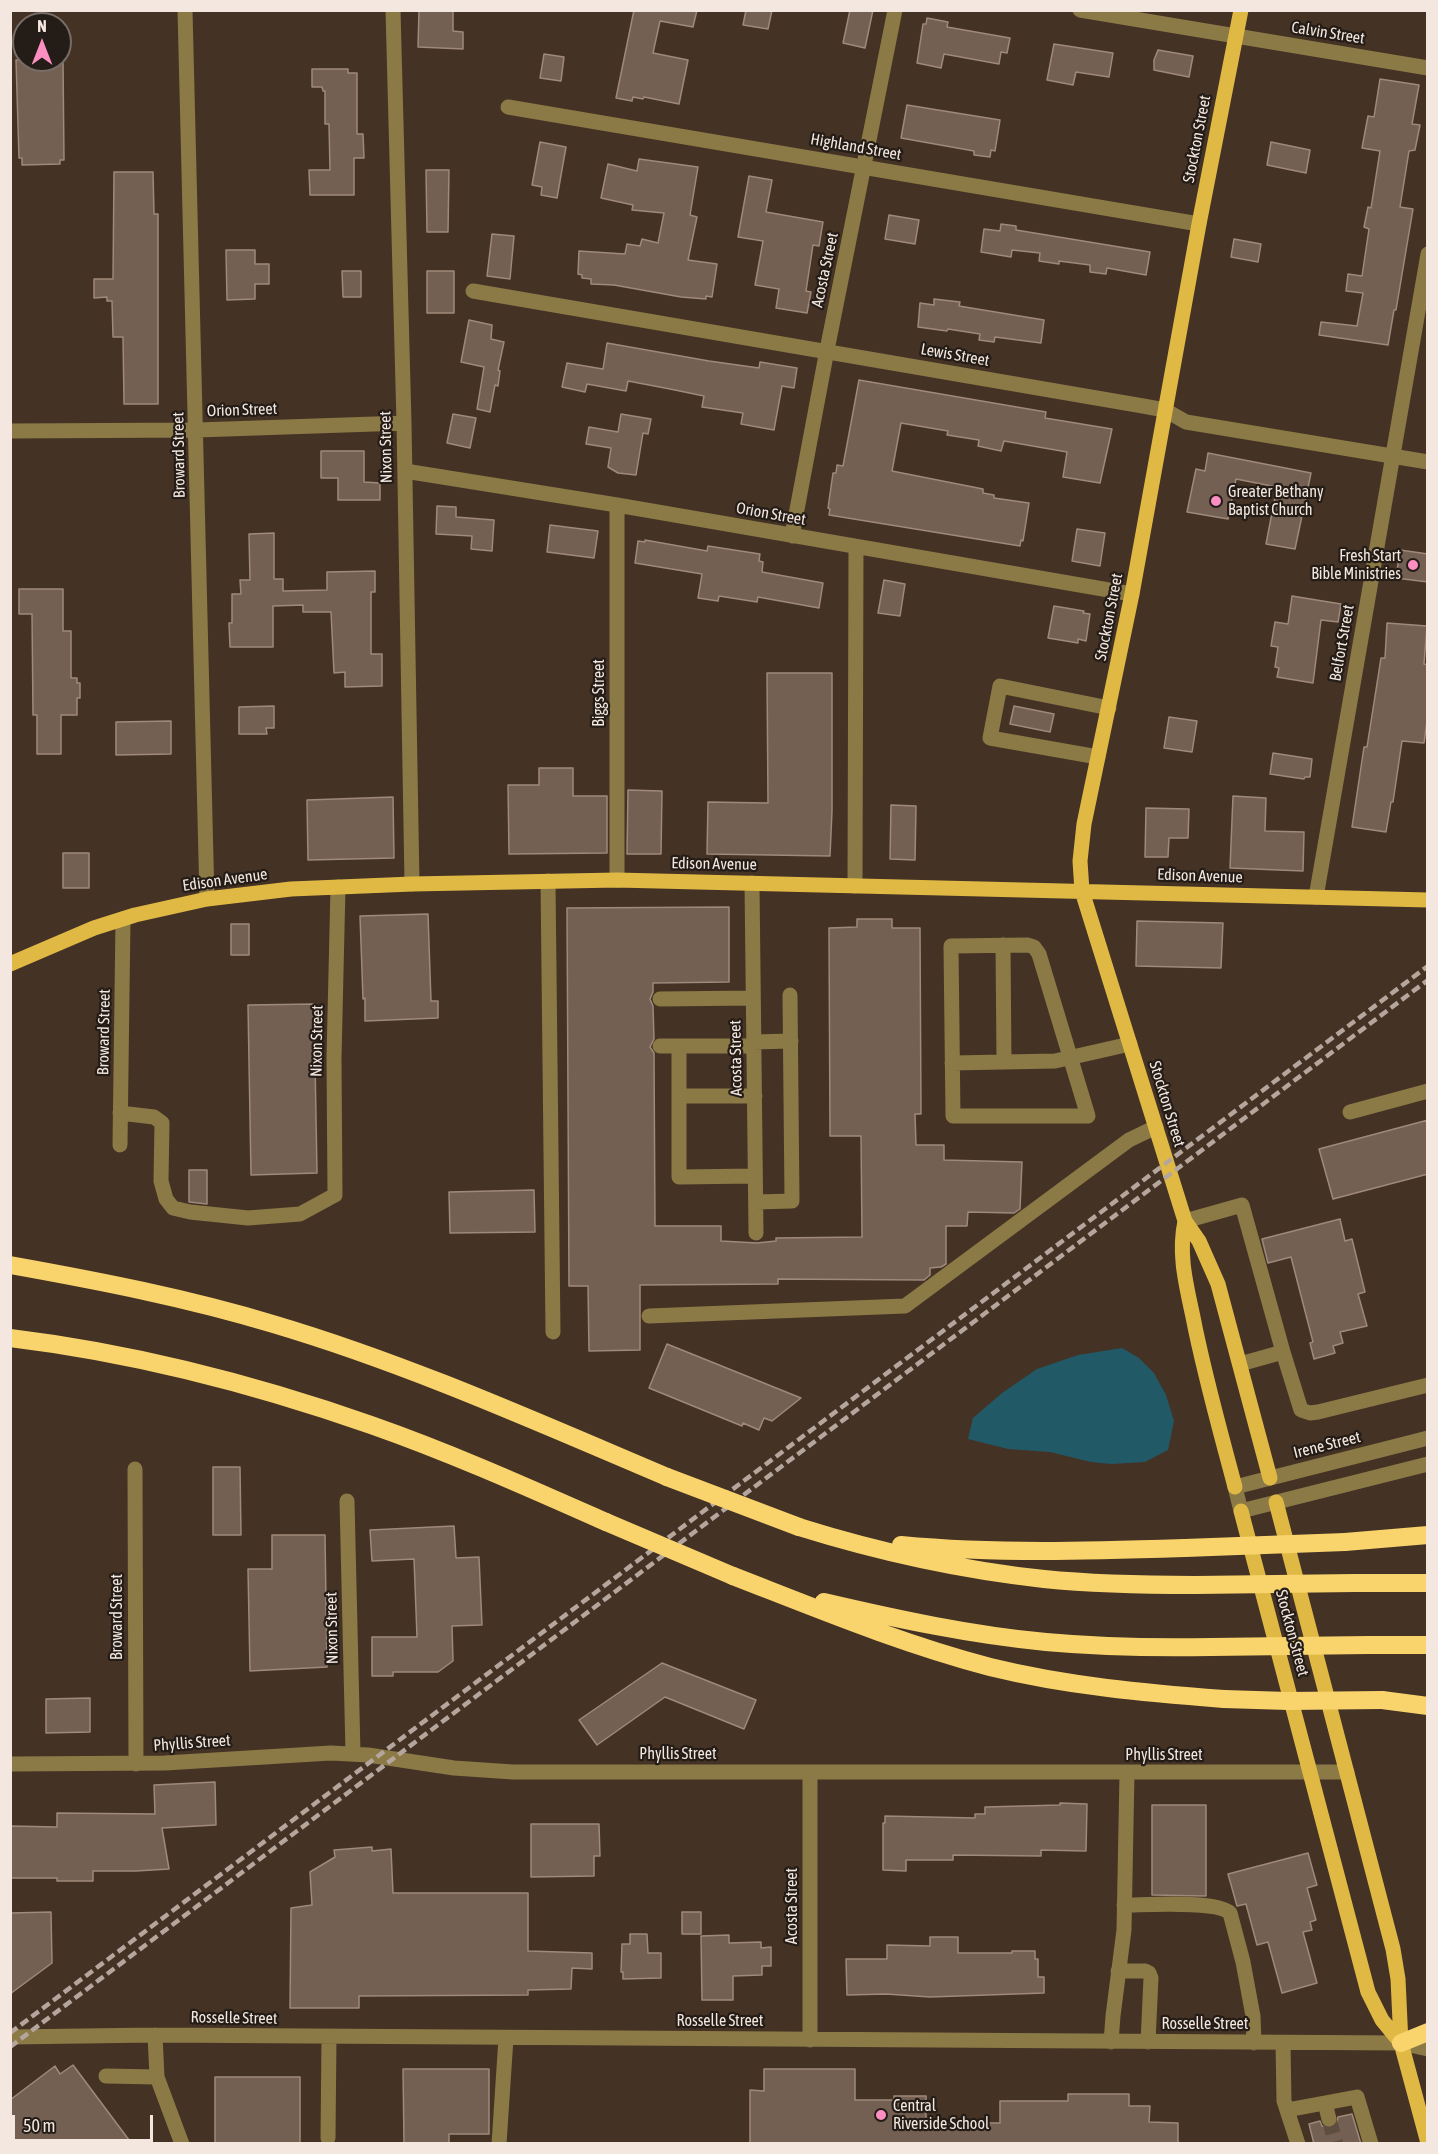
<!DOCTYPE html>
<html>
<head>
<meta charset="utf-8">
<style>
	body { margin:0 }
	#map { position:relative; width:1438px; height:2154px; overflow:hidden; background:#443225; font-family:"Asap Condensed",sans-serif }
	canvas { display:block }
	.frame { position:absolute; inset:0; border:12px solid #f3e7df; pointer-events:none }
	.north { position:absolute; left:12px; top:12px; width:60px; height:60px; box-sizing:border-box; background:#241c16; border:2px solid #776d66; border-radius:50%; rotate:0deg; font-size:16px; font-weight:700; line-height:24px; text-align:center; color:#f3e7df }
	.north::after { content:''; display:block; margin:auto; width:21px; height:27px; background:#fc8fc2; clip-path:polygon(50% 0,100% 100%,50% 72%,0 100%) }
	.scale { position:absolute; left:12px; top:2115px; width:141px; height:27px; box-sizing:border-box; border:3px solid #f3e7df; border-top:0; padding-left:8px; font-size:18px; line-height:21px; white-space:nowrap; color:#f3e7df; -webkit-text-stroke:4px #241c16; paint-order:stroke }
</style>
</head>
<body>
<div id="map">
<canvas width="1438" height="2154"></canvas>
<div class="frame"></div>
<div class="north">N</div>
<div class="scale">50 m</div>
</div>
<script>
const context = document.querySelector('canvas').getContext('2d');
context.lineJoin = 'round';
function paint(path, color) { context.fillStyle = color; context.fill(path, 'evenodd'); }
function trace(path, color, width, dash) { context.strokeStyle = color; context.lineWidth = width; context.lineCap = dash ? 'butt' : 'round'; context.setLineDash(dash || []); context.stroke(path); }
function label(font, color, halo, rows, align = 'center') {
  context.font = font + ' "Asap Condensed",sans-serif'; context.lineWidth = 4.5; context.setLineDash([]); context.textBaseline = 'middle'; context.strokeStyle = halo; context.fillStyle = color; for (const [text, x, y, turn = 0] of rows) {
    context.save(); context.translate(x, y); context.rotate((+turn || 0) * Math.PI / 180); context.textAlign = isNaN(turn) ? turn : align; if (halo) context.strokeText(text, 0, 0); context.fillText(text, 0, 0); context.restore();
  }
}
const water = new Path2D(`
	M1122,1348L1139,1358L1154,1373L1166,1395L1174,1421L1168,1450L1145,1462L1111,1464L1091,1462L1050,1452L1008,1449L968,1439L973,1418L1002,1393L1037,1369L1078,1355Z`);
const building = new Path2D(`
	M419,10H453V31L463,32V49L418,47Z
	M634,10H697L693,27L660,21L653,53L688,60L679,104L644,97L643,99L633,97L632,101L616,98Z
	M746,10H772L768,29L743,25Z
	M850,10H873L865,48L843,43Z
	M927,18L948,22L947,27L1010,38L1007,53L1001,52L999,64L944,54L941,68L917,63L923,24H926Z
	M1054,44L1113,53L1109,77L1076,72L1073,85L1047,80Z
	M1158,50L1193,56L1189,77L1154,70V60Z
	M544,54L564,57L561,81L540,78Z
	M16,60H63L64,160H60V164L22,165V158H19Z
	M312,69H348V73H357V134H363L364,158H354V195H310L309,170H330L329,124H325V91H323L322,87H312Z
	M1380,79L1419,85L1412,124L1420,125L1415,150L1409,151L1400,207L1413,209L1396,310H1394L1388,345L1319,335L1321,322L1357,326L1363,293L1346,291L1348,274L1362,276L1369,229L1364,227L1368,207L1371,208L1380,151L1362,148L1368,116L1374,117Z
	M907,105L1000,120L995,151L991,150L990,157L974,155V151L901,138Z
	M540,142L566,147L557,198L541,195L542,187L532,185Z
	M1271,142L1310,150L1306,173L1267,165Z
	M639,159L698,167L690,215L697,217L688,260L717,264L712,297L706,296V299L681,297L614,285L591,284V279L582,278V275L578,274L579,251L625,254L627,244L640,246L642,239L658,243L664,213L632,210L633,205L601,198L608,164L637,171Z
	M426,170H449L448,232H427Z
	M114,172H153L154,214H158V404H124L123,337H113L112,301H107V297L94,298V279H113Z
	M749,176L772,180L766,212L823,222L819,246L813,245L806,291L811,292L807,313L776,308L779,289L755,285L763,241L738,237Z
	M889,215L919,220L915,244L885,239Z
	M1001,224L1016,226V230L1150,252L1146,275L1107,268L1106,274L1090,272V265L1059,261V264L1039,261L1040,253L1012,250L1011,257L981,252L984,229L1000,231Z
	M492,234L514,236L510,279L487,276Z
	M1234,239L1261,244L1258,262L1231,257Z
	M226,250H255V264H269V284H255V299L227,300Z
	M342,271H361V297H343Z
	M427,271H454V313H427Z
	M934,299L960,302L959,306L1044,320L1041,343L995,337L994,342L979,340L980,334L948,329L947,331L918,327L920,303L934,305Z
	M469,320L492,325L491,339L504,342L498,370L500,371L498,386L495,385L490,412L477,409L484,367L461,362Z
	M607,343L709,361L759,368L760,362L797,368L794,388L782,386L774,430L741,424L743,413L702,407L704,396L670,389L628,381L626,391L587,384L585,392L562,387L567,363L603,369Z
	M859,380L1046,412L1045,418L1112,429L1100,483L1063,477L1067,452L1004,441L1001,451L978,446L979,440L947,435L948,431L901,423L892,471L983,489V493L994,495V498L1029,503L1023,541L1021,540L1020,546L829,515L830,509L828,508L833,473H836L837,465L843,466Z
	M453,414L476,418L470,448L447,443Z
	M621,414L651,419L648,434L643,433L636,475L618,473L608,467L611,448L586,444L589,427L618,432Z
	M321,451H364V482L380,483V500H338V478H321Z
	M1208,453L1311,473L1295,549L1266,544L1277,487L1236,479L1228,519L1187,512L1196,469L1205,471Z
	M437,506L456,507V517L494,520L492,551L471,549L472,536L436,534Z
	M550,525L598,531L594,558L547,552Z
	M1077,529L1105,533L1100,566L1072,561Z
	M274,533V579H283V591L327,590V572L375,571V592H371V654H382V686L345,687V672L334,673L331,612H303V605L273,606V647H230L229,623H232V594H241L240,580H250L249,534Z
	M645,540L707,551L708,546L760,554L759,561L763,562L762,572L823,583L819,608L758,597L757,602L719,596L718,601L698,598L702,574L635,563L638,541L645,542Z
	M1400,550L1428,554V582L1396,578Z
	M884,580L905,584L900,616L878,613Z
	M19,589H63V631H71V678H77V683H80V698H77V715H61V754H37V715H33L32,614H19Z
	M1292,596L1341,604L1338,622L1321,620L1313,683L1277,677L1279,668L1275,667L1278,647L1271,646L1275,622L1288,624Z
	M1054,606L1084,611L1083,613L1090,614L1086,641L1078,639V643L1048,638Z
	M1387,623L1427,626L1424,664L1428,665V714L1424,743L1402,741L1393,802H1391L1386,832L1352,827L1364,747H1367L1381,658H1385Z
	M767,673H832V811L830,856L707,854L708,802L768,803Z
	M274,706V728H266L267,734H239V707Z
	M1014,706L1054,714L1050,732L1010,724Z
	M1169,717L1197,721L1192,752L1164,748Z
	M171,721V754L116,755V722Z
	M1273,753L1312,759L1310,777H1305L1304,779L1270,774Z
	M539,768H573V796H607V853L509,854L508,785H539Z
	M628,790L662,791L661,854H627Z
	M1233,796L1266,798L1265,831L1304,832L1303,871L1230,868Z
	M393,797L394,858L308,860L307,800Z
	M891,805L916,806L915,860L890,859Z
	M1146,808L1189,809L1188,838H1169L1168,857H1145Z
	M63,853H89V888H63Z
	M729,907V982L653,983V992L650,999L653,1006L654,1039L650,1047L654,1053L655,1226H721V1241L757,1243L776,1241V1238L862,1237L861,1136H830L829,928L857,927V919H892V928H920L921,1114H915L916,1145H944V1160L1022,1162L1020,1209L1014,1213L968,1212L967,1226H946V1264L941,1267L930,1268V1275L924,1280L778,1279V1284L640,1285V1350L589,1351L588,1286H569L567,908Z
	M428,914L431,1001H438V1018L365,1021V998L363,999L360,916Z
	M1137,921L1223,923L1221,968L1136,966Z
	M231,924H249V955H231Z
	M314,1004L317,1173L251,1175L248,1005Z
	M1428,1120V1174L1333,1199L1319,1149Z
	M189,1170H207V1204L189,1202Z
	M534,1190L535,1232L450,1233L449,1192Z
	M1340,1219L1345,1241L1352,1239L1365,1292L1358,1294L1367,1326L1340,1332L1343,1343L1333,1346L1335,1353L1314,1359L1310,1343L1313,1342L1291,1257L1268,1263L1262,1239Z
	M667,1344L801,1398L772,1421L764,1418L759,1430L743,1423L742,1426L649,1388Z
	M213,1467H240L241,1535H213Z
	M454,1526L456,1558L479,1557L482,1625L452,1626L453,1661L438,1672H393V1676H372V1637H417L414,1559L372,1561L370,1530Z
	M272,1535H325L327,1667L250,1671L248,1569H272Z
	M662,1663L756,1700L744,1729L665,1697L597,1745L579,1720Z
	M90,1698V1732L46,1733V1699Z
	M215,1782L216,1825L162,1828L169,1869L136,1871H93V1881H57V1878H10V1826L57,1827V1813L155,1814L154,1785Z
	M1060,1803L1087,1804L1086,1851L1041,1850V1856L953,1855V1860H906V1871L883,1870V1823H885V1816L975,1818V1814H985V1807L1060,1805Z
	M1152,1805H1206V1896L1152,1895Z
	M531,1824H599L600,1856H594V1876L531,1877Z
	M372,1847V1851L391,1849L393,1893H528V1951L592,1953V1969L572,1968L571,1989L528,1990V1995L359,1996V2008H290L291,1908L312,1905L310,1872L335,1857L334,1850Z
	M1308,1853L1317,1885L1307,1888L1316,1920L1310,1922L1312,1930L1303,1932L1317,1983L1282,1993L1268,1942L1257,1945L1246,1904L1237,1906L1228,1874Z
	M51,1912L52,1963L10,1994V1913Z
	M682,1912H701V1934H682Z
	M630,1934H647L648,1953H661V1978L623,1979V1972H621L622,1944H630Z
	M729,1935V1943L761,1942V1948L771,1947V1966H762V1975L733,1976V2000H702L701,1936Z
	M930,1937H958V1953H1012V1951H1035V1959H1038V1977H1044V1993L930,1997L886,1994L847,1995L846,1959H887V1945L930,1946Z
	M73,2065L132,2144H10V2100L55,2066L60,2074Z
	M403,2069H489V2134H449V2143L404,2144Z
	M764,2069H855V2100H894V2096H926V2123H1000V2101H1068V2094H1129V2106H1150L1149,2122L1178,2123V2144H750V2090L764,2091Z
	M215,2077H300V2144H215Z
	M1352,2114L1361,2144H1314L1309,2124L1320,2121L1322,2126L1331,2129L1336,2126L1338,2117Z`);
const minorTunnel = new Path2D(`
	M1329,2119L1336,2144`);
const minor = new Path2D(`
	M185,10L207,899
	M393,10L404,423L412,884
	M1080,10L1428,68
	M508,107L1199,224
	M473,291L1143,406L1165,410L1186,422L1428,462
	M10,431L197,430L404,423
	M405,471L617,505L1132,594
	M617,505V880
	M792,536L827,350L895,10
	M1098,757L990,738L1000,686L1109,708
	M548,881L553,1332
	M752,883L756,1233
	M855,886L856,548
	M1316,897L1428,254
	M1003,945L1004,1062
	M1028,945L1034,947L1039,954L1088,1116H953L951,946Z
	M660,999L753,998
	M754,1042L791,1041
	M660,1046H754
	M679,1046V1177L755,1176
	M952,1063L1055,1061L1130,1044
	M679,1096H755
	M1350,1112L1428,1091
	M120,1113L154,1117L162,1123L161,1181L166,1199L173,1208L190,1212L248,1218L300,1214L335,1195L334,1058L338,887
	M120,1145L123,919
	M756,1202L792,1201L790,995
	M1185,1221L1242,1205L1283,1352L1301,1410L1310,1413L1318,1412L1428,1385
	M649,1316L905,1306L1129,1140L1156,1127
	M1240,1364L1283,1352
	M1428,1438L1235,1487L1241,1511L1428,1464
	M135,1469L136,1764
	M347,1501L353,1753
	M10,1764L165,1763L331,1753L368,1755L454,1768L513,1772H1347
	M1124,1905C1145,1905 1217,1900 1230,1913L1243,1962L1253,2016L1254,2043
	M1118,1971H1145L1149,1973L1151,1978L1148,2042
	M155,2035L157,2077L182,2144
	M10,2037L155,2035L1401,2043L1428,2049
	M810,2040V1773
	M1111,2042L1113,2016L1124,1930L1127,1773
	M1283,2043L1284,2101L1298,2144
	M106,2076L157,2077
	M1325,2103L1329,2119
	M1287,2110L1357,2097L1371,2144
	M328,2138L329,2037
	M499,2144L506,2038`);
const major = new Path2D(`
	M1241,10L1199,224L1132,594L1084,824L1080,861L1082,891L1185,1221L1199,1241L1218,1284L1270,1478
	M10,964L94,928L135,915L207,899L291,889L412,884L617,880L1428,900
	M1185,1221C1178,1254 1186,1284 1193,1317C1204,1374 1220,1430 1235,1487
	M1276,1502L1393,1949L1398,1979L1401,2043L1428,2143
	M1241,1511L1368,1992L1382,2020L1401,2043`);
const highway = new Path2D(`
	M10,1265C99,1281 187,1298 273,1324C408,1364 537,1422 667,1477
	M10,1338C134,1353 254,1384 371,1425C451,1453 529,1488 606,1522
	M799,1527C879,1552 961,1570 1044,1579C1094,1584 1144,1585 1195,1585
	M1345,1542L1428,1535
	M901,1545C996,1554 1090,1551 1185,1548
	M733,1576C818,1609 902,1644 990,1667C1067,1686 1146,1693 1224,1699
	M1355,1583H1428
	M824,1602C897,1619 971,1635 1046,1642C1101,1647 1156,1648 1211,1647
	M1369,1645H1428
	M1382,1700L1428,1706
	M1401,2043L1428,2032`);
const rail = new Path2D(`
	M10,2033L1428,966
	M10,2047L1428,980`);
const highwayBridge = new Path2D(`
	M667,1477L799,1527
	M606,1522L733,1576
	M1185,1548L1345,1542
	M1195,1585L1355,1583
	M1211,1647L1369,1645
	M1224,1699L1288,1701L1382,1700`);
const markers = [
	[1216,501,6,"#fc8fc2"],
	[1413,565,6,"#fc8fc2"],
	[881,2115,6,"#fc8fc2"]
];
const streetNames = [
	["Calvin Street",1328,33,9],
	["Stockton Street",1197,139,-79],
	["Highland Street",856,147,10],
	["Acosta Street",825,270,-78],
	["Lewis Street",955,355,10],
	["Orion Street",242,410,-2],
	["Nixon Street",386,447,-91],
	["Broward Street",179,455,-91],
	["Orion Street",771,514,10],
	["Stockton Street",1109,617,-79],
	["Belfort Street",1342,643,-80],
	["Biggs Street",599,693,-90],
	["Edison Avenue",714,864,1],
	["Edison Avenue",1200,876,2],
	["Edison Avenue",225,880,-8],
	["Broward Street",104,1032,-89],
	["Nixon Street",317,1041,-89],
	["Acosta Street",736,1058,-91],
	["Stockton Street",1167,1104,73],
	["Irene Street",1327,1445,-14],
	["Broward Street",117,1617,-90],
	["Nixon Street",332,1628,-91],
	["Stockton Street",1292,1633,75],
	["Phyllis Street",192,1743,-4],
	["Phyllis Street",678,1754],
	["Phyllis Street",1164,1755],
	["Acosta Street",792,1906,-90],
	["Rosselle Street",234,2018,1],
	["Rosselle Street",720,2021],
	["Rosselle Street",1205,2024]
];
const poiNames = [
	["Greater Bethany",1228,492],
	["Baptist Church",1228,510],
	["Fresh Start",1401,556,"right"],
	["Bible Ministries",1401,574,"right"],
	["Central",893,2106],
	["Riverside School",893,2124]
];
paint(water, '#225967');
paint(building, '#746053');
trace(building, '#9e897a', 1.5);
trace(minorTunnel, '#5e4d41', 15, [15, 8]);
trace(minor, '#8b7946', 15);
trace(major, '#e0b945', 15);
trace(highway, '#f9d46c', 18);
trace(rail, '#b4a69c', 4.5, [9, 4.5]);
trace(highwayBridge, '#f9d46c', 18);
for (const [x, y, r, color] of markers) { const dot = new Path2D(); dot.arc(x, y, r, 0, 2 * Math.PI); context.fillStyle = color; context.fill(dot); trace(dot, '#241c16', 2); }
label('16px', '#f3e7df', '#241c16', streetNames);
label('16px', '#f3e7df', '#241c16', poiNames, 'left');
</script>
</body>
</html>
